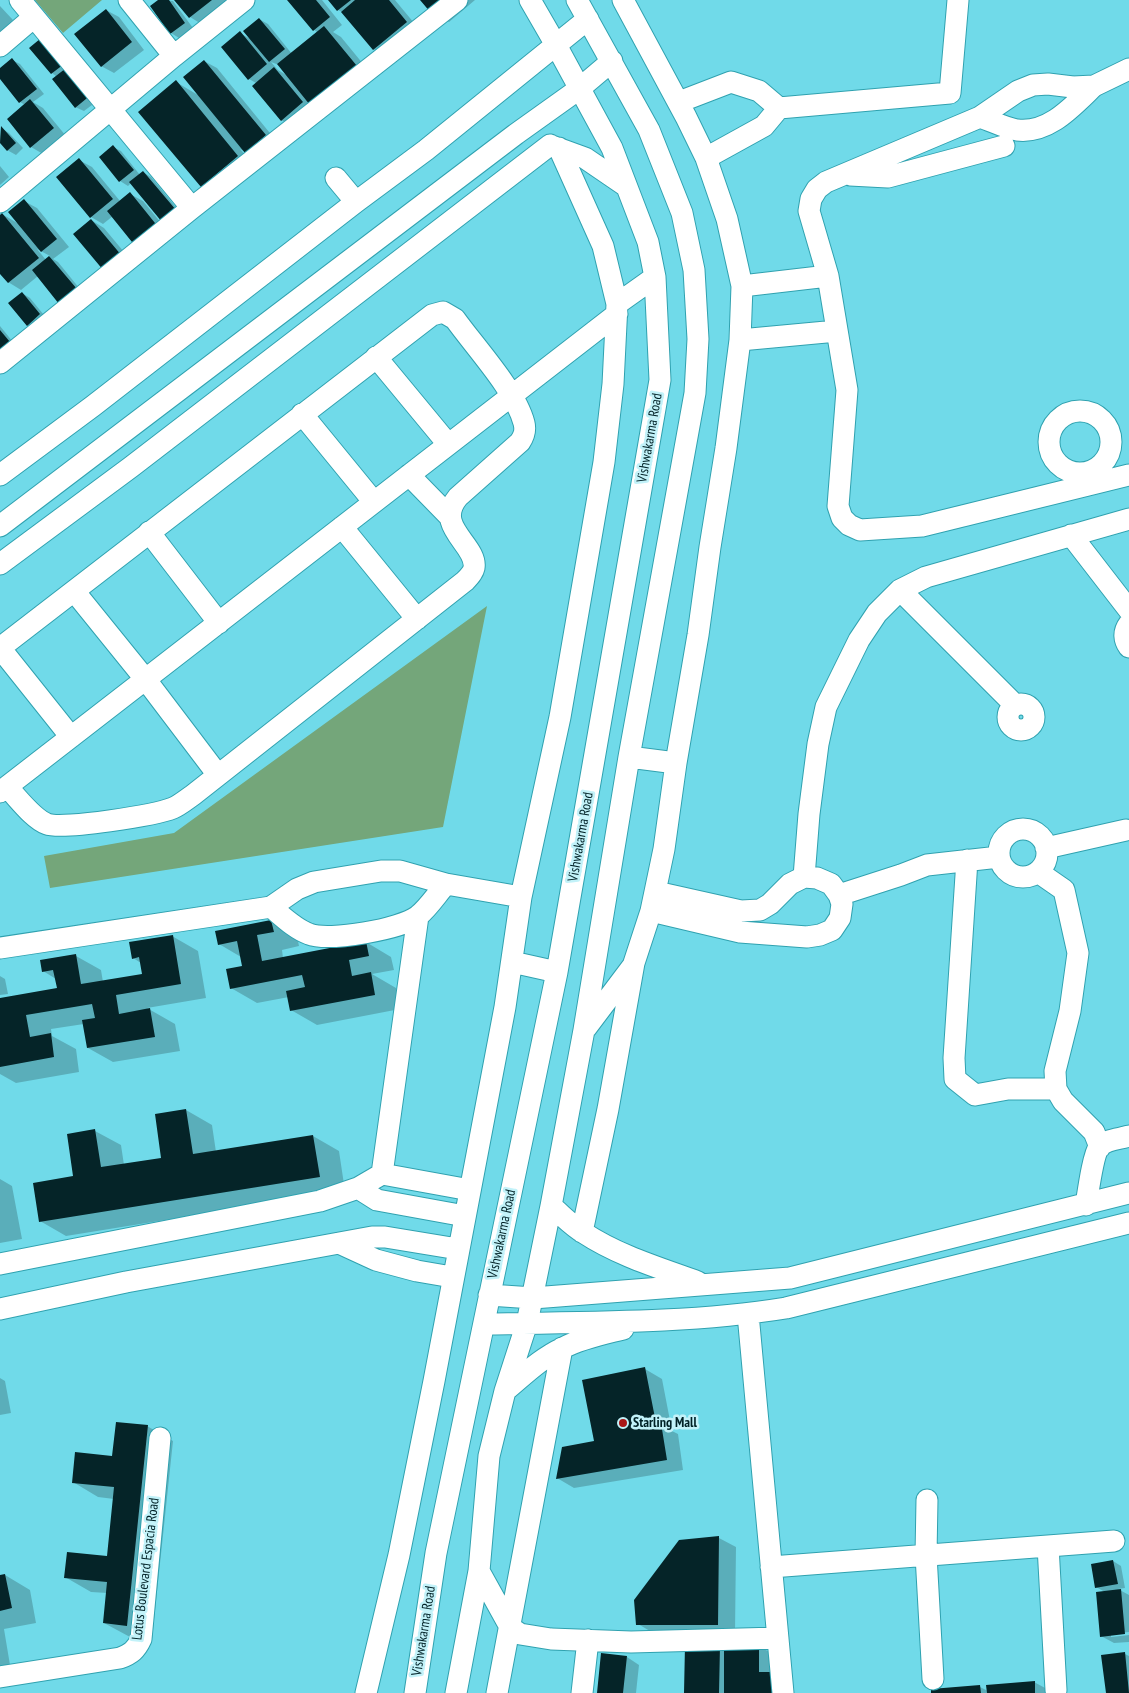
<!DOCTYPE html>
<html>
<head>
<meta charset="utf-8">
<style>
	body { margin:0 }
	canvas { display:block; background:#70dae9 }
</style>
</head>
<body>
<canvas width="1129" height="1693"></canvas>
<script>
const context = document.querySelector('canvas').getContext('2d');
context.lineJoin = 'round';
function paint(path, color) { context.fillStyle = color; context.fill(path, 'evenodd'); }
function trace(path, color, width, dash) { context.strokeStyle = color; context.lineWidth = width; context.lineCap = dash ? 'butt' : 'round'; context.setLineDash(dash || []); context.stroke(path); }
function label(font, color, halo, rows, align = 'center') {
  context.font = font + ' "PT Sans Narrow",sans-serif'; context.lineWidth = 5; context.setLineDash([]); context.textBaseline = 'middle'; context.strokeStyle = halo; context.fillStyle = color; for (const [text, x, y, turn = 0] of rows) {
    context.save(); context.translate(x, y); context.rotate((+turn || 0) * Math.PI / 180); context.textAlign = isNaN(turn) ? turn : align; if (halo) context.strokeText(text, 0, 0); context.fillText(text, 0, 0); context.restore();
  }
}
const green = new Path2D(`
	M35,0H102L63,33Z
	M487,606L443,827L50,888L44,856L174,833Z`);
const shadow = new Path2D(`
	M160,0L173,1L193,28L179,38L171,33Z
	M176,0H231L203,25L190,17Z
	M289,0H322L342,25L333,32L341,37L373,76L294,127L281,120L256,83L249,79L223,47L240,33L252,40L259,19L268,24L292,54L317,32L314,30ZM271,62L279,65L288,76L278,70Z
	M330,0H395L419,29L386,56L373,49L344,13L338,10Z
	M421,0H475L449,22L431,12Z
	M0,6L13,20L0,33Z
	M106,10L119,17L144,50L114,73L101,66Z
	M46,36L100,99L84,111L75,107L57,77L52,73Z
	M12,60L20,64L44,94L33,102L43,108L66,136L43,154L31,147L25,105L20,102L0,77V70Z
	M204,61L217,68L278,143L258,159L240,149L255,166L219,196L201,186L176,82L198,95Z
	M1,128L9,133L23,148L16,155L7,150L0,141Z
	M113,147L121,151L140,175L143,172L151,177L183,216L131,183L128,186L120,181L101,157Z
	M79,160L92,167L120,201L130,194L143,201L171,235L113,216L103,224L91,217Z
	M0,166L9,177L0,185Z
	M24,201L37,208L69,247L53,259L58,262L84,294L38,276L21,290L8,282L0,272V216L2,214L19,224ZM37,249L50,256L46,260Z
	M91,220L104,228L134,264L118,278Z
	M22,293L30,298L48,320L36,330L27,325Z
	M0,326L17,347L0,358Z
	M271,921L297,936L299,946L282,950L283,958L366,942L391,957L394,970L372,974L396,988L400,1009L317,1025L291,1010L289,997L257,1003L231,988L243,967L241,957L219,944Z
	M172,936L198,951L206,998L147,1008L175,1024L180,1051L113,1062L88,1048L84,1024L51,1029L52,1036L76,1049L79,1072L16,1083L0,1074V999L58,989L56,979L43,971L76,956L101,970L103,982L143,975L141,963L133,958Z
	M0,976L5,979L8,994L0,995Z
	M186,1110L212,1125L216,1152L313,1136L339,1151L345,1191L66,1236L40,1221L75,1177L95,1131L121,1145L124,1165L163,1159Z
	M0,1179L12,1186L22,1239L0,1243Z
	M645,1369L662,1379L672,1431L678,1434L683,1470L574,1488L557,1478L595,1442Z
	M0,1378L5,1381L11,1413L0,1415Z
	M147,1426L173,1441L152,1639L130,1637L104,1623L107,1593L91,1592L65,1577L108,1557L114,1499L98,1497L73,1482L114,1457Z
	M719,1538L736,1547L735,1634H655L638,1624Z
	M1113,1561L1121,1566L1125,1588L1118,1589L1129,1595V1632L1111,1634V1637L1129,1635V1642L1114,1643L1101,1636L1105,1592L1096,1587Z
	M5,1575L30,1590L36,1623L4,1629L10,1665L0,1667V1576Z
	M686,1646H759L771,1653L791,1693H685Z
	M1125,1654L1129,1656V1693H1107Z
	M627,1657L639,1665L636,1693H598Z
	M1034,1682L1047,1689V1693H933L980,1687L988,1691Z`);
const building = new Path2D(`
	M158,0H169L185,23L170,34L150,6Z
	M174,0H212L189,18Z
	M287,0H316L330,17L313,31Z
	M328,0H351L337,11Z
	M355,0H389L407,22L373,50L341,12Z
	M420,0H447L431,13Z
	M106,9L132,42L101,67L74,34Z
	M259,18L285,49L269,62L243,31Z
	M324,26L357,66L310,105L277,64Z
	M240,31L267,64L248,80L221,47Z
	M46,34L68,61L51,74L29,48Z
	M12,58L37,89L19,103L0,79V68Z
	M204,60L266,135L245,153L183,77Z
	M70,65L92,94L75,108L52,79Z
	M274,67L303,102L281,121L252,86Z
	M176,80L238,156L201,187L138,112Z
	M30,99L54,128L30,148L7,119Z
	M1,126L16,143L7,151L0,143Z
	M113,145L134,170L119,182L99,157Z
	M79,158L113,199L90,218L56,177Z
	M143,171L176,210L162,222L129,182Z
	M130,192L159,228L136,247L107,211Z
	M24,199L57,239L41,252L8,212Z
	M2,213L39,258L8,283L0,274V215Z
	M91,219L122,256L104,271L73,234Z
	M49,256L77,289L59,304L32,270Z
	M22,292L40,314L27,326L8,303Z
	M0,330L10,342L0,350Z
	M271,920L274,932L257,935L262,961L366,941L369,956L349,960L352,976L371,972L375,995L290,1011L286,991L305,987L302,975L230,989L226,969L242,966L237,941L218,945L215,931Z
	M173,935L181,984L116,995L119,1014L150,1008L155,1037L87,1048L82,1020L95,1018L92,1004L26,1015L30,1037L51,1033L54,1057L0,1067V998L57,988L53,970L42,972L40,960L76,954L81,984L142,974L139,957L132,959L129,942Z
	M186,1109L193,1154L313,1135L320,1177L39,1222L33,1183L73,1176L67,1134L95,1129L101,1167L161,1158L155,1114Z
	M645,1367L656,1423H661L667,1460L556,1479L562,1447L594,1441L582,1380Z
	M116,1422L148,1425L127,1626L103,1623L107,1582L64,1578L67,1552L107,1556L114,1487L72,1483L75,1452L112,1456Z
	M719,1536L718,1625H636L634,1600L679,1540Z
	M1113,1560L1118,1584L1095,1588L1091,1564Z
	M5,1574L12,1608L0,1611V1575Z
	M1121,1589L1125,1634L1100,1637L1096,1592Z
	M685,1645L720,1646L719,1693H684Z
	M724,1645H759V1672H777L780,1693H724Z
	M1125,1652L1129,1693H1106L1101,1655Z
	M601,1653L627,1656L623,1693H597Z
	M1035,1681V1693H987L986,1685Z
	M980,1685L981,1693H931V1689Z`);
const minor = new Path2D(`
	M20,0L192,208
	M129,0L174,56
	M0,46L34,17
	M1129,69L1094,86L1073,87L1048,84L1033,85L1018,91L980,117L826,182L817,189L811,199L809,211L828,276L847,390L838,506L842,518L849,525L860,530L922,526L1129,475
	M679,102L731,82L759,91L779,108L950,93L958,0
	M980,117C992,121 1005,128 1017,130C1049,134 1073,106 1094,86
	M552,146L585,158L626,186
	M706,158L764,126L779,108
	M850,175L888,177L1004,146
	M336,178L356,202
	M0,202L174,56L244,0
	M742,286L828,276
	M617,304L655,277
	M740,340L837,331
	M376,357L448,444
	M0,363L192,208L457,0
	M1049 442a31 31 0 1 1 62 0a31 31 0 1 1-62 0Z
	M302,414L374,502
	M0,475L93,406L356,202L426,150L588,19
	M409,475L450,517
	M0,526L516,134L579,89L612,61
	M342,527L417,619
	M149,532L219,623
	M1071,535L1129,610
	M0,564L131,467L550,145
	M900,590L1015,705
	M74,591L146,680L218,775
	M1129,624C1123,632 1124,640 1129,647
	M0,648L432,315L443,312L455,319C475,347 516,391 524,423C526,431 524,436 520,442L458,497C433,527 478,545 474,568C473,573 469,577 465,581L193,795C187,799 180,805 173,808C156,815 63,830 47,824C33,819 18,798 7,787
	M0,648L71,737
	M1008 717a13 13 0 1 1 26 0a13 13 0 1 1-26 0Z
	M629,757L676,763
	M0,792L617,314
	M999 853a24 24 0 1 1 48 0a24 24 0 1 1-48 0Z
	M1046,848L1126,830
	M967,860L954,1058L955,1079L975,1095L1008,1089H1056
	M1038,872L1064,890L1078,953L1070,1011L1055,1071L1056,1089L1063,1101L1094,1132L1100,1147
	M804,877L809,814L818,744L826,707L859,640L877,613L900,590L926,577L1129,519
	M839,895L901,875L927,865L999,857
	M521,897L560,717L604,462L613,384L617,304L603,246L559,148
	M271,907C283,917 295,929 309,934C329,942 401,929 418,916C429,907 437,894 446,884
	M651,911L740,932L807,937L820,935L832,930L840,918L842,904L839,895L831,884L817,878L804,877L790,884L770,904L760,910L741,911L656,892
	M0,948L271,907L297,889L314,882L381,871H400L446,884L521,897L505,1007L434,1381L399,1555L366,1693
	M512,962L557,972
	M586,1028L632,967
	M382,1174L418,916
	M358,1188L377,1200L465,1216
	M1086,1205C1088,1193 1093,1155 1099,1147C1106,1139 1120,1139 1129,1136
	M551,1206C562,1215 572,1226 584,1233C619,1256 660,1268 698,1282
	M582,1232L608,1109L634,963L651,911L664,849L676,763L698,635L710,547L726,448L740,340L742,286L727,219L706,158L686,117L623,0
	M339,1243L376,1260L417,1271L452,1277
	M0,1264L320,1201L358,1188L382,1174L470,1190
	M489,1295L533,1298L790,1278L1129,1193
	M0,1309L126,1282L372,1237H385L458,1249
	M748,1314L783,1693
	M485,1324C585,1322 687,1324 786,1308L1129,1223
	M506,1390C524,1375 541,1358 563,1348C582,1338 603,1334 623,1329
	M927,1500L926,1555L933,1679
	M1048,1546L1056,1690
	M771,1567L1114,1541
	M479,1571L510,1627L520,1634L551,1639L631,1642L778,1638
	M0,1677L120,1658C131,1654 136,1650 141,1639L160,1438
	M415,1693L436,1553L557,972L660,380L655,277L648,242L612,148L556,45L530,0
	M456,1693L479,1571L489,1456L505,1391L527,1323L551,1206L584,1030L629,757L695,393L698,339L694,270L682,213L649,130L577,0
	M497,1693L562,1348
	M582,1693L588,1640`);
const markers = [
	[623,1423,5,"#a91616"]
];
const streetNames = [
	["Vishwakarma Road",650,438,-80],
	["Vishwakarma Road",581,837,-80],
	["Vishwakarma Road",502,1234,-78],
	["Lotus Boulevard Espacia Road",146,1569,-83],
	["Vishwakarma Road",424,1631,-81]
];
const poiNames = [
	["Starling Mall",633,1423]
];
paint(green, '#74a67a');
paint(shadow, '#0003');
paint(building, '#052428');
trace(minor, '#30a2b0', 23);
trace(minor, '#fff', 21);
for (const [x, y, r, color] of markers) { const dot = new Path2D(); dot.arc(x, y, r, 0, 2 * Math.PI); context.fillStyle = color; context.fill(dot); trace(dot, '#c2f2f9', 2); }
label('14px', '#002126', '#c2f2f9', streetNames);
label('bold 14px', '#002126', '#c2f2f9', poiNames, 'left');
</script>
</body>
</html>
